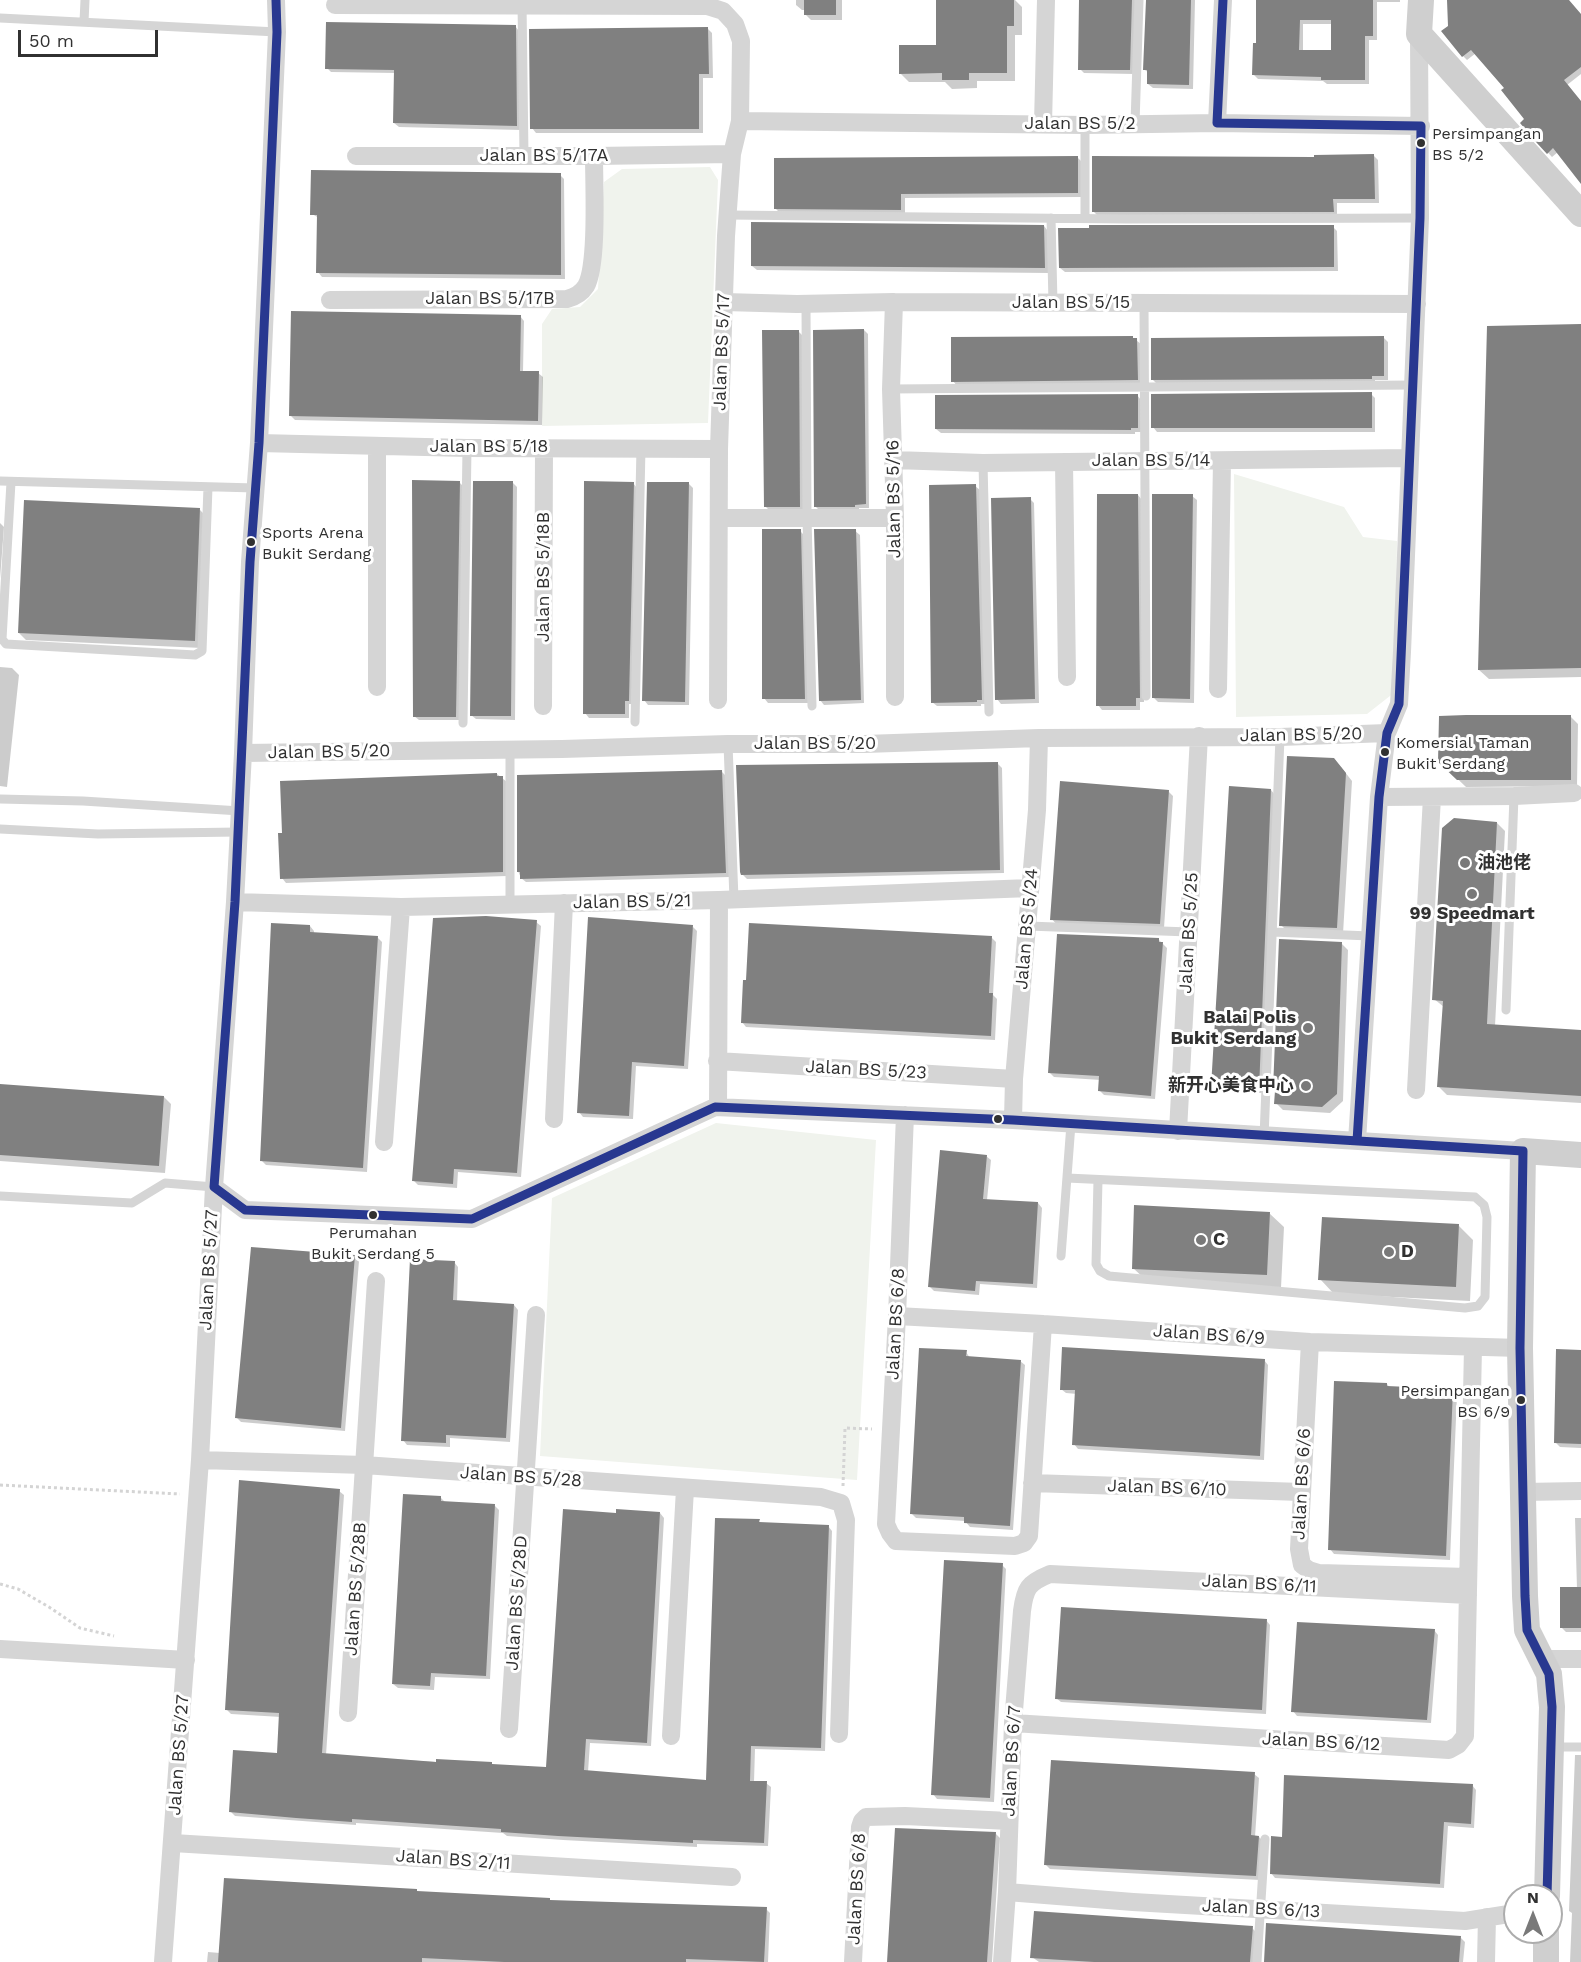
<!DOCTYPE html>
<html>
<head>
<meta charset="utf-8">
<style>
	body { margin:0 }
	#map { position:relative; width:1581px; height:1962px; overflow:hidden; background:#fff; font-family:"Work Sans",sans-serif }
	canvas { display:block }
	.north { position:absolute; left:1503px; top:1884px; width:60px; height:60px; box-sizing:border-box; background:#fff; border:2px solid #adadad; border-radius:50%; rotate:0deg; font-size:16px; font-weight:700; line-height:24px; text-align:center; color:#313131 }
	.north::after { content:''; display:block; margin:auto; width:21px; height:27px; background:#797979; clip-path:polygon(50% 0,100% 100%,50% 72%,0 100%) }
	.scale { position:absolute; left:18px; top:30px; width:140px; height:27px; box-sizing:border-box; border:3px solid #313131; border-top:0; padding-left:8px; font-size:18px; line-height:21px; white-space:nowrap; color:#313131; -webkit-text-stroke:4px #fff; paint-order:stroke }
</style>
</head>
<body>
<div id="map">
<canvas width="1581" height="1962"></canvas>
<div class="north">N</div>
<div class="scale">50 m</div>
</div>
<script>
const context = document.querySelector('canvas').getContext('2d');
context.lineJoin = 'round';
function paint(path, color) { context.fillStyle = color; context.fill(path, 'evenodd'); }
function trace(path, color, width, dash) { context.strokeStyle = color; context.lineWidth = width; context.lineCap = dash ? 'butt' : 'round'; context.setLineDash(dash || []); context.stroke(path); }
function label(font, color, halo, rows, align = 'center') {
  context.font = font + ' "Work Sans","Noto Sans SC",sans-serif'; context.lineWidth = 6; context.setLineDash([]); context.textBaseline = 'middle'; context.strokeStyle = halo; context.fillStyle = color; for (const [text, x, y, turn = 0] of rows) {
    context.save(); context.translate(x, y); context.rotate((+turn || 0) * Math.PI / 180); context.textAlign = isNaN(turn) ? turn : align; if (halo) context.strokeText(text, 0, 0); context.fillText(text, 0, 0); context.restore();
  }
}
const green = new Path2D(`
	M710,167L718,180L708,423L542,426V324L552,309L580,307L598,289L604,182L622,169Z
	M1234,474L1344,507L1363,537L1397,541L1395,692L1367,714L1236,717Z
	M716,1123L876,1140L857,1480L540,1456L552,1198Z`);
const shadow = new Path2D(`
	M796,0H842V20H811L805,14V10H802L796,5Z
	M937,0H1015L1022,7V35H1015V81H977V88L952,89L945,82H909L900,73L937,47Z
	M1080,0H1139L1134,74L1084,73L1080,69Z
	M1147,0H1195L1193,89L1153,88L1148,84L1149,73L1145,70Z
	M1257,0H1400V2H1377V40H1369V84H1327L1323,81L1258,79L1254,75L1257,45ZM1303,24H1332V52H1303Z
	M1449,0H1567L1581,17V74L1567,85L1581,102V181L1558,152L1552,157L1537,141L1506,88L1476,53L1467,60L1463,56L1450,26Z
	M515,26L519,31L521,130L399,127L394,123L395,73L331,72L327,68Z
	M708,29L712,33L713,78H703V133H536L532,128Z
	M1374,156L1378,160L1379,203H1337V215L1098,216L1093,211L1315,159Z
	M1078,158L1082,162V197L905,198V214L780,213L775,208Z
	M560,175L564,179L565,279L322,277L318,272L319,218L312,214Z
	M1044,226L1048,231V273L757,270L752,266Z
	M1333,227L1337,231L1338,271L1065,272L1060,268Z
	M520,316L524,321L523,372L538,373L543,377L542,425L295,420L291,416Z
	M1581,325V677L1489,679L1479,670Z
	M864,330L868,334L869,508H859V511H820L815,506Z
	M799,332L803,336L804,511H770L765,506Z
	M1132,337L1141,344V384L957,386L953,381Z
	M1383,337L1388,342V380H1375V382L1157,384L1153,380Z
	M1371,394L1375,398V432H1157L1153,427Z
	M1137,395L1141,400L1142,432H1135V434L941,433L936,429Z
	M459,482L464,487L460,720H419L414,716Z
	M513,483L517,487L515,720L476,719L471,715Z
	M633,483L637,488L633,704H629V718H589L585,713Z
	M689,484L693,488L689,705H648L644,700Z
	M975,486L980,490L986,704H981V706H937L932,702Z
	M1138,495L1142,500L1144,702H1140V710H1102L1098,705Z
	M1192,496L1197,500L1194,703L1158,702L1154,698Z
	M1030,499L1034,503L1039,703L1001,704L997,699Z
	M200,510L207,517L202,648L26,640L19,633Z
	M0,523L4,527L0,579Z
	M800,531L804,535L809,703H768L764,698Z
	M855,531L860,535L864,703L824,705L820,700Z
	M0,667L12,668L19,675L7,787L0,786Z
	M1571,717L1578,724L1577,786L1466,787L1439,761Z
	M998,764L1002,768L1004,873L747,879L743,875Z
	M1341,767L1352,781L1343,934L1288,932L1281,925Z
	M722,772L726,776L730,877L526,882L521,878L518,871Z
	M497,774L507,782V876L286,883L282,878Z
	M1271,790L1275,795L1263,1093L1217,1091L1213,1086Z
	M1168,791L1173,796L1164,928L1056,924L1052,919Z
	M1497,823L1505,831L1495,1026L1581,1031V1103L1447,1095L1439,1087L1444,1007L1434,999Z
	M536,922L541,926L521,1177L458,1172L457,1188L418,1185L414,1181Z
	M310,926L314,931V934L378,938L382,942L367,1172L266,1165L261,1160Z
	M693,927L697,931L688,1069L636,1066L633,1119L583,1117L579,1112Z
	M991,937L996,942L993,995L997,999L995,1040L746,1027L742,1022Z
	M1158,939L1167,948L1155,1099L1104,1095L1100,1091L1101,1080L1054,1077L1049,1072Z
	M1341,943L1348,950L1343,1101L1330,1113L1283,1110L1276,1103Z
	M0,1085L164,1097L171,1104L165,1173L0,1161Z
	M986,1156L991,1160L987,1200L1038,1203L1042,1208L1037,1288L980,1284L979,1295L934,1291L930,1287Z
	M1269,1213L1284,1227L1281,1288L1148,1282L1133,1268Z
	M1459,1226L1473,1240L1470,1301L1334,1294L1320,1279Z
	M355,1257L359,1261L345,1431L241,1422L237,1418Z
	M454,1262L458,1267L457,1302L514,1305L518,1310L510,1442L450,1438V1447L407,1445L403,1440Z
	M1581,1351V1448L1560,1447L1556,1443Z
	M966,1352L970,1358L1020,1361L1025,1365L1013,1530L970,1527L965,1521L916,1518L912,1514Z
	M1264,1360L1268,1365L1264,1460L1078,1449L1074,1444L1077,1394L1066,1393L1061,1389Z
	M1387,1384L1390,1388L1453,1390L1457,1395L1450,1560L1334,1554L1330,1549Z
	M339,1491L344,1495L326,1755L548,1769L617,1515L660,1513L664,1518L651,1746L590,1743L588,1772L707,1782L759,1521L762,1524L828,1526L832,1531L825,1751L755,1749L754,1782L766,1783L771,1787L768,1846L697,1844V1847L563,1840L507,1836L503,1833L356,1823V1825L235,1816L231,1812L278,1755L281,1717L231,1714L227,1710Z
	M441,1498L446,1503L495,1506L499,1510L490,1679L435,1677L434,1690L398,1688L393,1684Z
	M1575,1518H1581V1632H1566L1561,1627L1577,1589Z
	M1002,1565L1006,1569L994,1802L937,1799L933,1794Z
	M1266,1620L1270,1625L1266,1714L1061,1702L1056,1698Z
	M1434,1630L1438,1635L1431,1723L1297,1716L1293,1711Z
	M1575,1755H1581V1962H1570L1572,1913L1569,1911Z
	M1254,1774L1259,1778L1255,1837H1259L1263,1841L1260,1880L1050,1869L1045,1864Z
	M1472,1785L1476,1790L1474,1828L1448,1826L1444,1888L1275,1878L1271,1873L1283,1838Z
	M995,1833L1000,1838L992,1962H888Z
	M416,1890L418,1892L551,1901L766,1909L770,1913L768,1962H207L208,1952L220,1953Z
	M1252,1928L1256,1932L1254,1962H1039L1032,1957Z
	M1460,1937L1465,1942L1463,1962H1265Z`);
const building = new Path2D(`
	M804,0H836V15H804Z
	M936,0H1014V26H1007V73H969V80H942V73L899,74V45H936Z
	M1079,0H1132L1130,70H1078Z
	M1146,0H1191L1189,85L1147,84V70H1143Z
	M1256,0H1373V36H1365V80H1321V77L1252,75L1253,43H1256ZM1300,20H1331V50H1299Z
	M1447,0H1569L1581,14V67L1564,80L1581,101V184L1553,148L1547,154L1536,142L1520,123L1524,119L1501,90L1504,88L1471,50L1462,57L1441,31L1448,26Z
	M326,22L516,25L517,126L393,123L394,70L325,69Z
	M708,27L709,74H699V129H530L529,29Z
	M1374,154L1375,199H1333L1334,212H1092V156L1314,157V155Z
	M1078,156V193L901,194V210L774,209V158Z
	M311,170L561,173V275L316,273L317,215H310Z
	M751,222L1044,225L1045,268L751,266Z
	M1089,225H1334V267L1059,268L1058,228H1089Z
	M291,311L521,315L520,371H539L538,421L289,416Z
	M1581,324V668L1478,670L1487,326Z
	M864,329L866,504L855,505V507H814L813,330Z
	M762,330H799L800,507H764Z
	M1133,336V338H1137L1138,380L951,382V337Z
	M1384,336V376H1372V379L1151,380V338Z
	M1372,392V428H1151V394Z
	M1138,394V428H1131V430L935,429V395Z
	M412,480L460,481L456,717H413Z
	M473,481H513L511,716H470Z
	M584,481L634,482L629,701H625V714H583Z
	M647,482H689L685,702L642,701Z
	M976,484L982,700H977V702L931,703L929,485Z
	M1097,494H1138L1140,698H1136V706H1096Z
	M1152,494H1193L1190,699L1152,698Z
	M1031,497L1035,699L995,700L991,498Z
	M24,500L200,508L195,641L18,633Z
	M762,529H801L805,699H762Z
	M814,529H856L861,700L819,701Z
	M1466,715H1571V780H1457L1438,762L1439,716Z
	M1287,756L1334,758L1346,773L1337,928L1279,926Z
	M998,762L1000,870L741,875L740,872L736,765Z
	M722,770L726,873L520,879V872H517V775Z
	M497,773V776H503V872L280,879L278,833H282L280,781Z
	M1060,781L1169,790L1160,924L1050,920Z
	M1229,786L1271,789L1259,1090L1211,1087Z
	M1454,818L1497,822L1487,1024L1581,1030V1096L1437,1087L1443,1001L1432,1000L1442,828Z
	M486,916L537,920L517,1173L454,1169L453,1184L412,1181L433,918Z
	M588,917L693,925L684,1066L632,1062L629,1116L577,1113Z
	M271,923L310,925V932L378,936L363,1168L260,1161Z
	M749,923L992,936L989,993H993L991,1036L741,1023L743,980H746Z
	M1057,934L1159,938V942H1163L1151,1096L1098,1091L1099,1076L1048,1073Z
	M1279,939L1342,942L1337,1094L1322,1107L1274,1104L1275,1091L1273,1090Z
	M0,1084L164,1096L159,1166L0,1155Z
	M940,1150L987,1155L983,1199L1038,1202L1033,1284L976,1281L975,1291L928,1287Z
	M1134,1205L1270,1212L1267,1275L1132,1269Z
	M1322,1217L1459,1224L1456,1287L1318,1280Z
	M251,1247L355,1255L341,1428L235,1418Z
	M410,1259L455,1261L453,1300L514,1304L506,1438L446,1435V1443L401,1441Z
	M1062,1347L1265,1359L1260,1456L1072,1445L1075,1390H1060Z
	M919,1348L967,1350L966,1356L1021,1360L1010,1526L964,1523V1517L910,1514Z
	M1556,1349L1581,1350V1444L1554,1443Z
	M1334,1381L1387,1383V1386L1453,1389L1446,1556L1328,1550Z
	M239,1480L340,1489L322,1753L436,1762V1759L492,1762V1764L546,1767L563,1509L616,1513V1509L660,1512L647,1743L586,1739L584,1770L706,1780L715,1518L760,1519L759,1522L829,1525L821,1748L751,1746L750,1781H767L764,1843L693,1840V1843L558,1836L501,1832V1829L352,1819V1822L296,1818L229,1812L233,1750L277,1753L279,1713L225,1710Z
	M403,1494L441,1496V1501L495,1504L486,1676L431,1673L430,1686L392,1684Z
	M944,1560L1003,1563L990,1798L931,1795Z
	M1560,1587H1581V1628H1560Z
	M1061,1607L1267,1619L1262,1710L1055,1699Z
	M1297,1622L1435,1629L1427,1720L1291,1712Z
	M1051,1760L1255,1772L1251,1835L1259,1836L1256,1876L1044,1865Z
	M1284,1775L1473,1784L1471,1824L1444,1822L1440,1884L1270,1874L1271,1836L1282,1837Z
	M895,1828L996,1832L987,1962H887Z
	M224,1878L417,1889V1891L550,1898V1900L767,1907L764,1962L686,1959V1962H504L422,1958V1962H218Z
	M1034,1911L1253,1926L1250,1962H1094L1030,1958Z
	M1266,1923L1461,1936L1459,1962H1264Z`);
const path = new Path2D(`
	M0,1485L180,1494
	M843,1486L845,1428L872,1429
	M0,1584L18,1589L49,1607L80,1628L114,1636`);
const lane = new Path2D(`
	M522,2L524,156
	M0,18L277,32
	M84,22L85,0
	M1135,124L1139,0
	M727,215L1127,219L1420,218
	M1051,218L1053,303
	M1085,218V125
	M1144,303L1146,696
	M806,304L807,518L812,706
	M891,389L1412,385
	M983,463L989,712
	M0,481L255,488
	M11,482L2,639L6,644L195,655L202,651L208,487
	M635,722L641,448
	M463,723L467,448
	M728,744L734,899
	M0,799L83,801L240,811
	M0,829L98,834L238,832
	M510,904V749
	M1028,926L1189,932
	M1272,932L1370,936
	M1506,1010L1514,796
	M1264,1137L1280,737
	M1067,1178L1475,1197L1484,1205L1487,1217L1485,1297L1478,1306L1465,1308L1109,1276L1100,1271L1096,1264L1098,1180
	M0,1196L132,1203L165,1183L214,1187
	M1061,1256L1071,1124
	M1554,1747H1581
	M1257,1962L1265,1839`);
const street = new Path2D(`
	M335,5L707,6L723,11L735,24L741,41L740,121L732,154L726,236L719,449L718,700
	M740,121L1085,125L1217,123L1421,126
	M1217,123L1223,0
	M1043,124L1046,0
	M356,156H594L732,154
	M330,300L567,299C575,297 581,294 586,286C598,265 594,184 594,156
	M724,302L797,304L894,302L1417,304
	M894,302L891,389L895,518V697
	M259,443L467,448L719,449
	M377,446V687
	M894,460L983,463L1409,458
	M1064,462L1067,677
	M719,518H895
	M1218,689L1222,461
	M543,706L544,448
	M243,753L562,749L728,744H865L1039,738L1280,737L1387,733
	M1379,797L1514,796L1574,793
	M235,902L401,907L719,900L1030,888
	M717,1061L1014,1079
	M1416,1090L1432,797
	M718,1107L719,900
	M905,1115L897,1316L886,1524L890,1533L896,1541L1015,1546L1024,1543L1029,1536L1043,1324
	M554,1119L564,903
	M1013,1120L1014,1079L1037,810L1039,738
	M1178,1131L1199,736
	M1357,1141L1379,797L1387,733L1399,704L1402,652L1420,218L1419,34
	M384,1142L401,907
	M214,1187L245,1210L472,1219L715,1107L1013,1120L1523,1151
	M897,1316L1043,1324L1310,1342L1520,1348
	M1310,1342L1299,1549L1302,1565L1309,1570L1319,1573L1468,1577
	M200,1460L364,1465L821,1497L841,1503L846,1520L839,1734
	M1032,1483L1301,1492
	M1523,1492L1581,1491
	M0,1649L186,1660
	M1542,1659H1581
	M348,1713L376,1281
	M1013,1723L1449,1750L1458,1745L1465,1736L1473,1347
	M509,1729L536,1315
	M671,1736L685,1489
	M173,1843L732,1877
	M1007,1892L1133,1902L1465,1921L1515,1913
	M163,1962L200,1460L214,1187L235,902L243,753L250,562L259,443L277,32L276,0
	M853,1962L860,1827L862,1821L866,1817L905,1816L1009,1821
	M1002,1962L1007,1892L1013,1723L1022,1611C1025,1588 1028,1583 1050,1574L1468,1595
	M1486,1962L1487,1917`);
const secondary = new Path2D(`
	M1421,0L1419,34L1581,214
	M1547,1896L1552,1707L1549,1674L1527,1630L1525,1596L1520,1348L1523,1151L1581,1155
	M1546,1962V1932`);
const bus1 = new Path2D(`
	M276,0L277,32L259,443L250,562L235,902L214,1187L245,1210L472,1219L715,1107L1013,1120L1523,1151L1520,1348L1525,1596L1527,1630L1549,1674L1552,1707L1547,1896
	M1223,0L1217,123L1421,126L1420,218L1399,704L1387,733L1379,797L1357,1141`);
const markers = [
	[1421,143,5,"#313131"],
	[251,542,5,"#313131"],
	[1385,752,5,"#313131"],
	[1465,863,6,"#797979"],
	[1472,894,6,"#797979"],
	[1308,1028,6,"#797979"],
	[1306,1086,6,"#797979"],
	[998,1119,5,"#313131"],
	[373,1215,5,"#313131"],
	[1201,1240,6,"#797979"],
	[1389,1252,6,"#797979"],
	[1521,1400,5,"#313131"]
];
const busNames = [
	["Persimpangan",1432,134],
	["BS 5/2",1432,155],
	["Sports Arena",262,533],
	["Bukit Serdang",262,554],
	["Komersial Taman",1396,743],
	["Bukit Serdang",1396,764],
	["Perumahan",373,1233,"center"],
	["Bukit Serdang 5",373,1254,"center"],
	["Persimpangan",1510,1391,"right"],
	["BS 6/9",1510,1412,"right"]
];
const streetNames = [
	["Jalan BS 5/2",1080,124],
	["Jalan BS 5/17A",544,156],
	["Jalan BS 5/17B",490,299],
	["Jalan BS 5/15",1071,303],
	["Jalan BS 5/17",722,352,-88],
	["Jalan BS 5/18",489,447],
	["Jalan BS 5/14",1151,461],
	["Jalan BS 5/16",894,499,-91],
	["Jalan BS 5/18B",544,577,-90],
	["Jalan BS 5/20",1301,735,-1],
	["Jalan BS 5/20",815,744],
	["Jalan BS 5/20",329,752,-1],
	["Jalan BS 5/21",632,902,-1],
	["Jalan BS 5/24",1027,929,-85],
	["Jalan BS 5/25",1189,933,-87],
	["Jalan BS 5/23",866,1070,3],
	["Jalan BS 5/27",209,1270,-87],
	["Jalan BS 6/8",896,1324,-87],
	["Jalan BS 6/9",1209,1335,4],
	["Jalan BS 5/28",521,1477,4],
	["Jalan BS 6/6",1302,1484,-87],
	["Jalan BS 6/10",1167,1488,2],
	["Jalan BS 6/11",1259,1584,3],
	["Jalan BS 5/28B",356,1589,-86],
	["Jalan BS 5/28D",517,1603,-86],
	["Jalan BS 6/12",1321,1742,3],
	["Jalan BS 5/27",179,1755,-86],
	["Jalan BS 6/7",1012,1761,-87],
	["Jalan BS 2/11",453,1860,4],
	["Jalan BS 6/8",857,1889,-87],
	["Jalan BS 6/13",1261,1909,3]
];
const poiNames = [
	["油池佬",1477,863],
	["99 Speedmart",1472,914,"center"],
	["Balai Polis",1296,1018,"right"],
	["Bukit Serdang",1296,1039,"right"],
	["新开心美食中心",1294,1086,"right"],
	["C",1213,1240],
	["D",1401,1252]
];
paint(green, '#f0f3ed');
paint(shadow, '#0003');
paint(building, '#808080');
trace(path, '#d4d4d4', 3, [3, 3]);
trace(lane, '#d5d5d5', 9);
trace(street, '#d5d5d5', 18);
trace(secondary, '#cfcfcf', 26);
trace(bus1, '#283890', 9);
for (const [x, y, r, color] of markers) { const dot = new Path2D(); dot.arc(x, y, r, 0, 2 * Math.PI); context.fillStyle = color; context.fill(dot); trace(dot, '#fff', 2); }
label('16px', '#313131', '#fff', busNames, 'left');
label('18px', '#313131', '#fff', streetNames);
label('bold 18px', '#313131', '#fff', poiNames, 'left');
</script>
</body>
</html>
